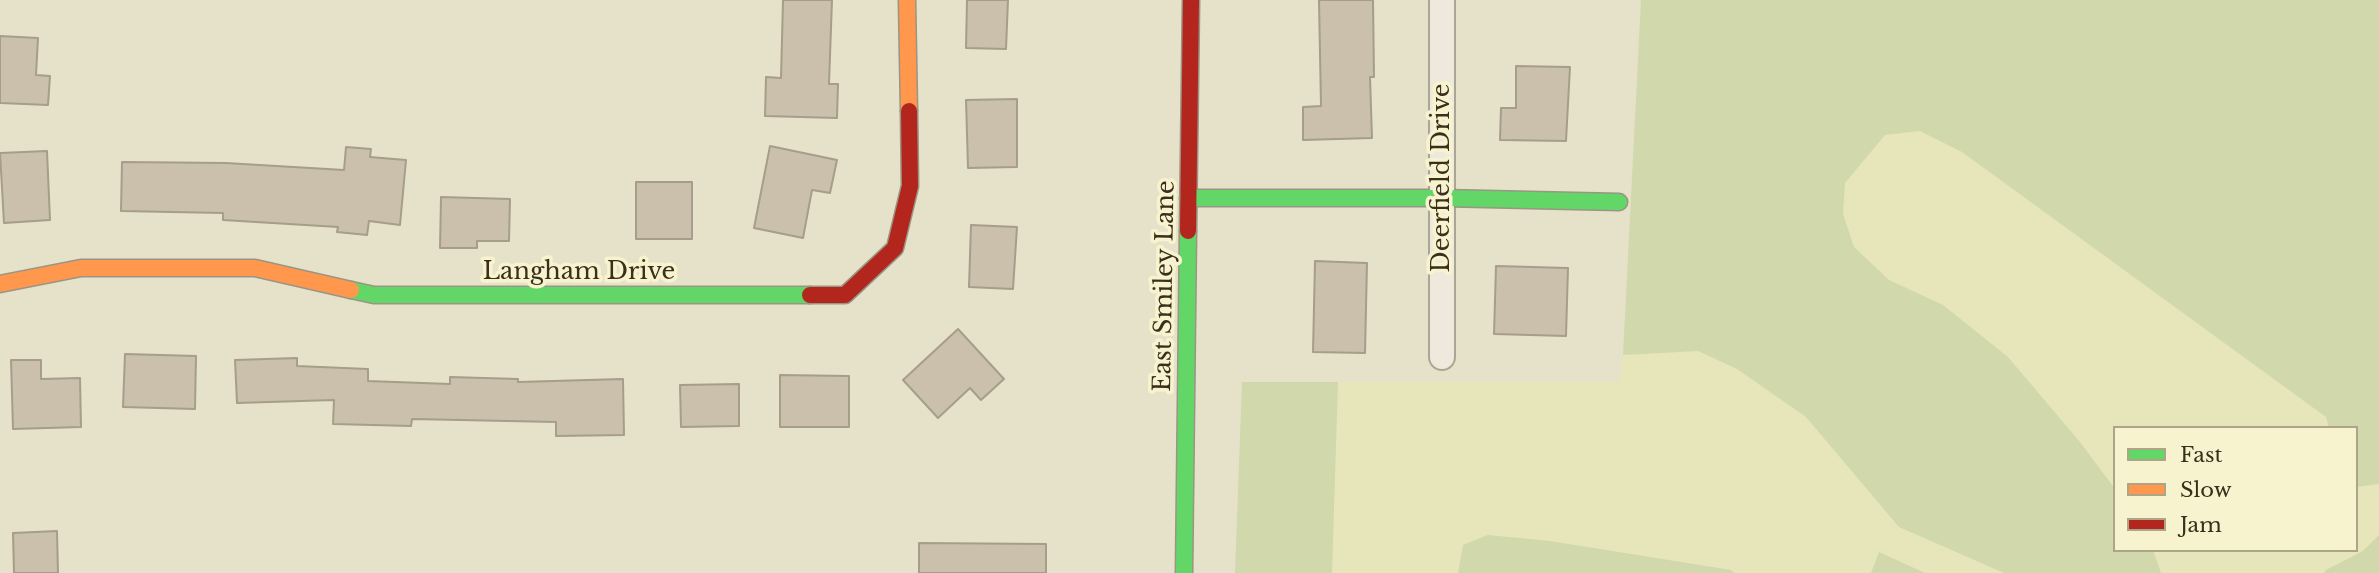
<!DOCTYPE html>
<html>
<head>
<meta charset="utf-8">
<style>
	body { margin:0 }
	#map { position:relative; width:2379px; height:573px; overflow:hidden; background:#e6e2ca; font-family:"Libre Baskerville",serif }
	canvas { display:block }
	.legend { position:absolute; left:2113px; top:426px; width:245px; height:126px; box-sizing:border-box; background:#f8f3cf; border:2px solid #aca587; margin:0; padding:9px 12px; list-style:none; font-size:21px; color:#3a2f1c }
	.legend li { display:flex; align-items:center; gap:14px; height:35px }
	.legend b { width:35px; border:2px solid #aca587 }
</style>
</head>
<body>
<div id="map">
<canvas width="2379" height="573"></canvas>
<ul class="legend">
<li><b style="height:9px;background:#63d668"></b>Fast</li>
<li><b style="height:9px;background:#ff974d"></b>Slow</li>
<li><b style="height:9px;background:#b3261e"></b>Jam</li>
</ul>
</div>
<script>
const context = document.querySelector('canvas').getContext('2d');
context.lineJoin = 'round';
function paint(path, color) { context.fillStyle = color; context.fill(path, 'evenodd'); }
function trace(path, color, width, dash) { context.strokeStyle = color; context.lineWidth = width; context.lineCap = dash ? 'butt' : 'round'; context.setLineDash(dash || []); context.stroke(path); }
function label(font, color, halo, rows, align = 'center') {
  context.font = font + ' "Libre Baskerville",serif'; context.lineWidth = 7; context.setLineDash([]); context.textBaseline = 'middle'; context.strokeStyle = halo; context.fillStyle = color; for (const [text, x, y, turn = 0] of rows) {
    context.save(); context.translate(x, y); context.rotate((+turn || 0) * Math.PI / 180); context.textAlign = isNaN(turn) ? turn : align; if (halo) context.strokeText(text, 0, 0); context.fillText(text, 0, 0); context.restore();
  }
}
const farmland = new Path2D(`
	M1920,131L1962,152L2326,417L2328,428H2115V489L2080,442L2008,357L1943,305L1889,280L1854,247L1843,214L1844,183L1885,135Z
	M1698,351L1737,369L1806,417L1899,527L2004,573H1925L1879,553L1871,573H1734L1731,570L1550,541L1488,535L1463,545L1458,573H1332L1338,382H1619L1623,355Z
	M2379,484V535L2363,551L2326,570L2324,573H2161L2153,550H2356V487Z`);
const green = new Path2D(`
	M1641,0H2379V484L2356,487V428H2329L2326,417L1962,152L1920,131L1885,135L1845,183L1843,214L1854,247L1889,280L1943,305L2008,357L2080,442L2115,489V550H2153L2161,573H2004L1899,527L1806,417L1737,369L1698,351L1623,355Z
	M1242,382H1338L1332,573H1235Z
	M1488,535L1550,541L1731,570L1734,573H1458L1463,545Z
	M2379,535V573H2324L2326,570L2363,551Z
	M1879,552L1925,573H1871Z`);
const building = new Path2D(`
	M783,0H832L829,84H838L837,118L765,116L766,77L781,78Z
	M967,0H1008L1006,49L966,48Z
	M1319,0H1373L1374,77H1370L1372,138L1303,140V107L1321,106Z
	M0,36L38,38L36,75L50,76L48,105L0,103Z
	M1516,66L1570,67L1566,141L1500,140L1501,108H1516Z
	M1017,99V167L968,168L966,100Z
	M770,146L837,160L830,193L812,190L803,238L754,228Z
	M346,147L371,149L370,157L406,160L400,225L369,221L367,235L337,232L338,227L223,220V213L121,211L122,162L226,163L344,170Z
	M47,151L50,220L4,223L0,153Z
	M636,182H692V239H636Z
	M441,197L510,199L509,241H477V248H440Z
	M971,225L1017,227L1013,289L969,287Z
	M1315,261L1367,263L1365,353L1313,352Z
	M1496,266L1568,268L1566,336L1494,334Z
	M958,329L1004,379L981,400L970,388L938,418L903,380Z
	M125,354L196,356L195,409L123,407Z
	M297,358V366L368,369V381L450,384V377L518,379V382L623,379L624,435L556,436V422L412,419L411,426L333,424L334,400L237,403L235,360Z
	M11,360H41V379L80,378L81,427L13,429Z
	M780,375L849,376V427H780Z
	M739,384V426L681,427L680,385Z
	M57,531L58,573H14L13,533Z
	M919,543L1046,544V573H919Z`);
const street = new Path2D(`
	M1442,0V357`);
const fast = new Path2D(`
	M1188,198H1442L1619,202
	M351,290L374,295H810
	M1184,573L1188,231`);
const slow = new Path2D(`
	M907,0L909,111
	M0,284L81,268H255L351,290`);
const jam = new Path2D(`
	M1188,231L1191,0
	M810,295H845L895,248L910,186L909,111`);
const streetNames = [
	["Deerfield Drive",1442,178,-90],
	["Langham Drive",579,272],
	["East Smiley Lane",1165,286,-89]
];
paint(farmland, '#e7e5ba');
paint(green, '#d1d8ab');
paint(building, '#cac0ab');
trace(building, '#a69d8a', 2);
trace(street, '#aba694', 28);
trace(fast, '#9a9584', 19);
trace(slow, '#9a9584', 19);
trace(jam, '#9a9584', 19);
trace(street, '#edeadd', 24);
trace(fast, '#63d668', 16);
trace(slow, '#ff974d', 16);
trace(jam, '#b3261e', 16);
label('24px', '#3a2f1c', '#f8f3cf', streetNames);
</script>
</body>
</html>
